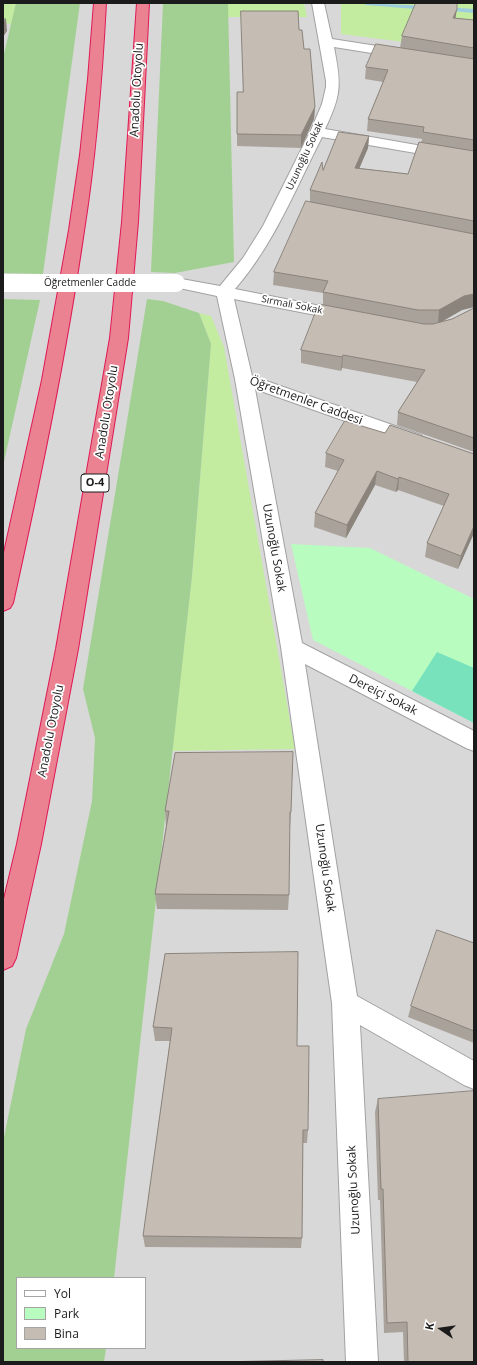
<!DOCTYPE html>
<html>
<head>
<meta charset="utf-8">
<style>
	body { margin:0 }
	#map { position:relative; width:477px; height:1365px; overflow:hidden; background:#eee9e0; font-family:"Open Sans",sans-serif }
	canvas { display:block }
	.frame { position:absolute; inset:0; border:4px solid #1b1b1b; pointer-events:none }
	.legend { position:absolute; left:16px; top:1277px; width:130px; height:72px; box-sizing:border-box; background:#fff; border:1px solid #a4a4a4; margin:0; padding:5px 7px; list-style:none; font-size:12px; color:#1b1b1b }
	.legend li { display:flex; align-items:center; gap:8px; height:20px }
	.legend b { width:20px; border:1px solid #a4a4a4 }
	.north { position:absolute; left:421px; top:1309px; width:40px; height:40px; -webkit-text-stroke:3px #fff; paint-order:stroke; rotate:283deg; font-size:11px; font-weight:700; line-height:16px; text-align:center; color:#1b1b1b }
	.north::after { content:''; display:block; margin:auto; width:14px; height:18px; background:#1b1b1b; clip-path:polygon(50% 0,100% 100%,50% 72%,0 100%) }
</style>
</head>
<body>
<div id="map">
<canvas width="477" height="1365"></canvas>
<div class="frame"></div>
<ul class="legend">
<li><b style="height:5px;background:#fff"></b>Yol</li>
<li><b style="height:11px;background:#b8fcc0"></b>Park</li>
<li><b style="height:11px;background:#c5bcb3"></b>Bina</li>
</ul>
<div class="north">K</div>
</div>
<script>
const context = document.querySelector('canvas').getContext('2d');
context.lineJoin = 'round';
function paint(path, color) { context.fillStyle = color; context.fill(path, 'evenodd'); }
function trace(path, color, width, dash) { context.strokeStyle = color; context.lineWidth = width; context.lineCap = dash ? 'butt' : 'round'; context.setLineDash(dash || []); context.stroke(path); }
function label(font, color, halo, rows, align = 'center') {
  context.font = font + ' "Open Sans",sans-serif'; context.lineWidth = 3.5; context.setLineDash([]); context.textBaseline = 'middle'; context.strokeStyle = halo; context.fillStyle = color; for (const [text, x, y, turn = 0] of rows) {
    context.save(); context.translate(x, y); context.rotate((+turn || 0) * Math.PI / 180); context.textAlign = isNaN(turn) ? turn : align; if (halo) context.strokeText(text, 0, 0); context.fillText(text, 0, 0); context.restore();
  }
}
const residential = new Path2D(`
	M3,3H474V1362H3ZM17,1278H145V1348H17Z`);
const grass = new Path2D(`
	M3,3H16L12,24L3,23Z
	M228,3H304L307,17H228Z
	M341,3H474V32L404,42L341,34Z
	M199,313L211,316L224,347L295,749L172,751L192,576L211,344Z`);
const forest = new Path2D(`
	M16,3H80L43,274L3,273V58Z
	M163,3H228L234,262L175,273L151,272Z
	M3,299L40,300L3,466Z
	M147,299L163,301L199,313L211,344L192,576L114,1278H17V1348H106L104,1362H3V1142L26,1029L64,934L92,801L95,738L83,689Z`);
const park = new Path2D(`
	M291,544L370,548L474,599V723L313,640Z`);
const pitch = new Path2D(`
	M437,652L474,668V723L412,691Z`);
const stream = new Path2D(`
	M363,3L428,6L431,8L428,10L366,5Z
	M444,7L474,9V13L442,10V8Z`);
const minor = new Path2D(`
	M312,3H324L332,39L403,50L408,51L409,54L408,57L403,58L334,47C341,84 342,94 325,129L474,155V163L322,137C295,190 274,244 235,289L346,311L352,312L354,316L352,320L346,321L234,299L252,376L421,435L423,439L421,443L414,445L407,443L255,389L302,643L474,731V751L466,748L305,664L357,996L474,1061V1089L464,1085L360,1025L378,1362H346L332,1003L281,647L235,379L217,296L170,286L168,283L170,280L176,278L220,286L243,258L263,226L311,130L322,104L326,87V81Z`);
const highway = new Path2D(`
	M94,3H106C102,79 96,155 84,231C66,356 40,480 13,603L10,608L3,611V557L42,380L69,230L80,155L88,79Z
	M137,3H149L138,222L128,338L78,649L41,844L16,958L12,966L3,970V903L17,844L56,649L110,338L122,222Z`);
const minorBridge = new Path2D(`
	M3,283H176`);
const wall = new Path2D(`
	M456,18L474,20V307L462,310L440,322L452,319L474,308V452L397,425L398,412L417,382L342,368L341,371L301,363V350L323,304V293L273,285L274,272L310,202V190L323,170L369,136L368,148L359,168L408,174L421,143L422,139L367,131L368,119L383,82L365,79L366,67L400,48L402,36Z
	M299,30L304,49L315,107L314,119L301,148L237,146V92H243Z
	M385,433L474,454V533L458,569L425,557L427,543L444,506L398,490L396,492L375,485L346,538L314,527L315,513L338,471L325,467L326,453Z
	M165,811L291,812L290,827H289V895L288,910L157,909L155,894L166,827Z
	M474,943V1043L408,1017L411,1006Z
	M165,954L297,1046L308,1130L307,1143H303L302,1238L301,1248L145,1247L143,1236L170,1041H155L153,1027Z
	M378,1099L474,1362H404L403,1332L384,1333L380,1200H378L375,1112Z`);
const shadedWall = new Path2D(`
	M457,9L455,21L453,18Z
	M6,19L7,31L3,37V23Z
	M315,107L314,119L301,148V135Z
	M369,136L368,148L354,181L355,168Z
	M474,294V307L462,310L438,324L439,310L464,296Z
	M343,355L342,368L341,371L342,357Z
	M377,471L375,485L346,538L347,525Z
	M399,477L398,490L396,492L398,479Z
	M474,526V533L458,569L461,556Z`);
const building = new Path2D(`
	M416,3H457V9L453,18L474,20V48L402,36Z
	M241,11H298L299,30H302L304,49H310L315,107L301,135L237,134V92H243Z
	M3,19H6L3,23Z
	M376,44L474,59V140L423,132L424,127L368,119L388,70L366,67Z
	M339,132L369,136L355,168L408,174L419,142L474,151V221L310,190L322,162L323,170Z
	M306,201L474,234V294L464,296L439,310H418L323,292L328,281L274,272Z
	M319,304L424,324H433L452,319L474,308V438L398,412L425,370L343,355L342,357L301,350Z
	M345,421L385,433L390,425L474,454V526L461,556L427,543L449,494L399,477L398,479L377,471L347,525L315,513L344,460L326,453Z
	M293,752L291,812H290L289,895L155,894L169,811H165L175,753Z
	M437,930L474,943V1031L411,1006Z
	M298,952L297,1046H309L308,1130H303L302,1238L143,1236L172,1028L153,1027L165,954Z
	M474,1091V1362H408L407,1322L387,1323L383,1189H381L378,1099Z
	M323,1360V1362H219Z`);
const farStreetnames = [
	["Uzunoğlu Sokak",305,156,-65],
	["Öğretmenler Cadde",90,283],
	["Sırmalı Sokak",292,305,11]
];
const shields = [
	[95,483,28]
];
const shieldNames = [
	["O-4",95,483]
];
const streetNames = [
	["Anadolu Otoyolu",137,90,-87],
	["Öğretmenler Caddesi",306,401,20],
	["Anadolu Otoyolu",107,412,-81],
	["Uzunoğlu Sokak",274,548,80],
	["Dereiçi Sokak",383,695,27],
	["Anadolu Otoyolu",51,731,-79],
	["Uzunoğlu Sokak",325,868,82],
	["Uzunoğlu Sokak",354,1190,-93]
];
paint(residential, '#d9d8d8');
paint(grass, '#c3eca1');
paint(forest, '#a2d092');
paint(park, '#b8fcc0');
paint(pitch, '#78e2bd');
paint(stream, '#9dcdde');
trace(minor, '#a2a2a2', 2);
trace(highway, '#df1956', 2);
paint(minor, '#fff');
paint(highway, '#eb8291');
trace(minorBridge, '#a2a2a2', 18, []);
trace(minorBridge, '#fff', 18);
paint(wall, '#a9a29a');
paint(shadedWall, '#8a847d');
paint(building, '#c5bcb3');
trace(building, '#8a847d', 1);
label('10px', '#1b1b1b', '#fff', farStreetnames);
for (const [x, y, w] of shields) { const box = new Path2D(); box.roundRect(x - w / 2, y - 9, w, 18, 3); context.fillStyle = '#fff'; context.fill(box); trace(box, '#1b1b1b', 1); }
label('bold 11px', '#1b1b1b', null, shieldNames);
label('12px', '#1b1b1b', '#fff', streetNames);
</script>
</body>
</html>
